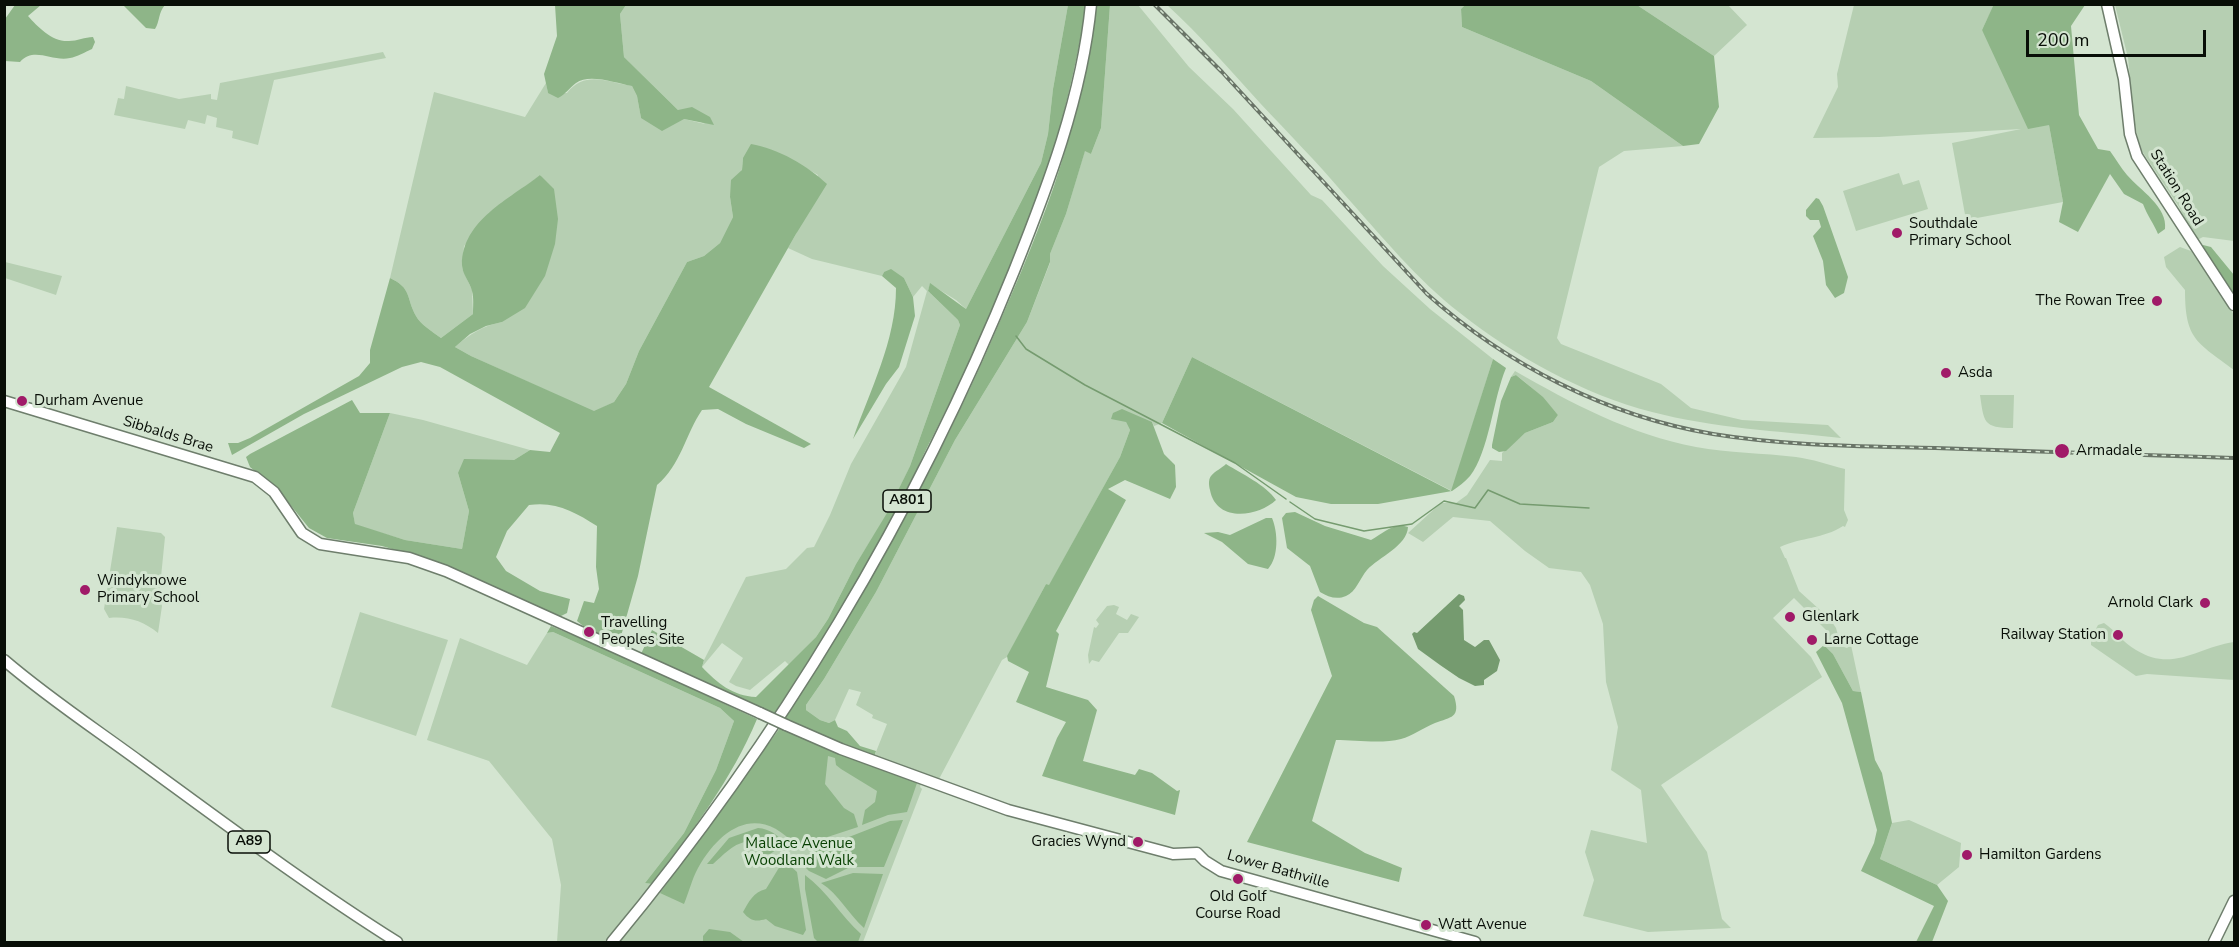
<!DOCTYPE html>
<html>
<head>
<meta charset="utf-8">
<style>
	body { margin:0 }
	#map { position:relative; width:2239px; height:947px; overflow:hidden; background:#d4e5d1; font-family:"Nunito Sans",sans-serif }
	canvas { display:block }
	.frame { position:absolute; inset:0; border:6px solid #080e07; pointer-events:none }
	.scale { position:absolute; left:2026px; top:30px; width:180px; height:27px; box-sizing:border-box; border:3px solid #080e07; border-top:0; padding-left:8px; font-size:18px; line-height:21px; white-space:nowrap; color:#080e07; -webkit-text-stroke:4px #d4e5d1; paint-order:stroke }
</style>
</head>
<body>
<div id="map">
<canvas width="2239" height="947"></canvas>
<div class="frame"></div>
<div class="scale">200 m</div>
</div>
<script>
const context = document.querySelector('canvas').getContext('2d');
context.lineJoin = 'round';
function paint(path, color) { context.fillStyle = color; context.fill(path, 'evenodd'); }
function trace(path, color, width, dash) { context.strokeStyle = color; context.lineWidth = width; context.lineCap = dash ? 'butt' : 'round'; context.setLineDash(dash || []); context.stroke(path); }
function label(font, color, halo, rows, align = 'center') {
  context.font = font + ' "Nunito Sans",sans-serif'; context.lineWidth = 6; context.setLineDash([]); context.textBaseline = 'middle'; context.strokeStyle = halo; context.fillStyle = color; for (const [text, x, y, turn = 0] of rows) {
    context.save(); context.translate(x, y); context.rotate((+turn || 0) * Math.PI / 180); context.textAlign = isNaN(turn) ? turn : align; if (halo) context.strokeText(text, 0, 0); context.fillText(text, 0, 0); context.restore();
  }
}
const green = new Path2D(`
	M626,5H1068L1053,89L1048,134L1041,163L966,309L956,300L930,284L928,291L958,320L960,325L910,466L888,513L856,564L828,619L816,637L789,665L785,661L750,690L736,686L729,682L743,658L722,643L702,667L704,660L746,577L786,569L807,548L814,547L830,515L851,464L906,367L927,291L922,286L913,297L904,278L884,272L882,276L812,259L788,248L796,234L818,175L786,157L743,158L742,170L730,197L733,217L720,243L704,256L687,262L639,351L626,384L614,402L594,412L471,356L455,347C470,334 482,326 502,322L541,175L526,186L464,246L462,268L472,290L473,314L441,338C433,332 420,324 416,316C406,298 412,288 390,278L434,92L525,117L546,83L548,93H567C585,70 607,82 632,86L637,96L641,118L684,119L705,124L678,110L624,57L620,14Z
	M1110,5H1138L1189,67L1233,109L1311,195L1322,200L1383,266L1430,309L1493,359L1452,491L1192,357L1162,423L1154,426L1152,422H1126L1130,430L1120,457L1049,586L1046,584L1007,657L1002,660L939,779L874,757L887,724L872,718L873,715L856,705L861,692L849,689L835,720L829,723L820,720L806,710V705L824,679L876,592L955,440L1027,322L1050,263V254L1066,214L1085,150L1091,154L1101,128Z
	M1167,5H1465L1461,9L1462,27L1591,81L1683,146L1624,151L1599,167L1557,338L1561,344L1661,384L1691,408L1742,420L1828,425L1841,438C1778,431 1713,428 1652,412C1583,394 1516,357 1460,313C1416,279 1380,234 1343,193C1317,162 1288,133 1260,103C1230,70 1200,35 1167,5Z
	M1637,5H1728L1747,25L1714,56Z
	M1854,5H1994L1982,30L2049,125L2063,202L1966,220L1952,143L2021,129L1879,137L1813,138L1838,87L1837,74Z
	M2115,5H2234V241L2203,237L2199,239H2195L2179,207L2140,148L2134,120L2128,58Z
	M383,52L386,58L274,80L258,145L232,138L233,131L216,127L217,118L207,115L205,124L188,120L185,129L114,115L118,98L124,99L126,86L179,99L211,94V99L217,100L220,83Z
	M1899,173L1903,185L1919,180L1928,209L1856,231L1843,191Z
	M2180,247L2191,251L2217,285L2234,315V370C2197,342 2185,340 2185,290L2166,267L2164,257Z
	M5,262L62,276L56,295L5,278Z
	M1515,371C1571,403 1631,435 1696,447C1728,453 1763,453 1796,457C1812,459 1829,465 1845,469L1844,510L1848,520L1845,527L1843,526C1823,539 1802,537 1780,547L1785,558H1786L1799,591L1830,619L1836,628L1841,646L1847,648L1851,645L1861,692L1853,691L1833,654L1824,645L1826,630L1794,598L1773,618L1811,657L1822,677L1661,785L1707,852L1722,919L1731,928L1648,932L1583,916L1594,880L1585,852L1591,830L1647,843L1641,790L1611,770L1618,727L1606,682L1603,624L1590,585L1581,572L1549,568L1525,551L1490,521L1453,517L1423,542L1408,533L1441,503H1456L1467,495L1490,460L1502,461V453L1525,433L1553,422L1558,415C1545,400 1532,387 1516,375L1511,377Z
	M1980,395H2014L2013,428C1983,428 1984,422 1980,395Z
	M390,413L423,420L530,450L514,460L458,473L469,511L462,549L405,540L355,525L353,513Z
	M117,527L161,533L165,537L159,597L162,606L158,633C143,621 128,616 109,618L104,609Z
	M1114,605L1119,607L1116,614L1127,620L1131,614L1139,617L1128,633H1119L1099,662L1092,660L1089,664L1088,655L1094,627L1096,628L1099,624L1096,620L1107,606Z
	M360,612L448,640L416,736L331,707Z
	M2104,623C2115,630 2123,643 2136,650C2173,673 2198,647 2234,642V680L2147,674L2136,676L2091,645V638L2098,625Z
	M553,632L720,708L734,721L716,770L684,833L645,883L652,884L604,942H557L561,885L552,839L489,761L427,740L460,638L527,665L547,633Z
	M780,728L923,778L920,787L922,789L863,942H620Z
	M1909,820L1961,843L1959,867L1937,885L1880,859L1892,823Z`);
const forest = new Path2D(`
	M1994,4L2085,5L2071,26L2079,115L2098,149L2110,151C2116,159 2121,168 2127,175C2140,190 2168,207 2165,229L2158,234C2154,224 2147,215 2143,204L2124,194L2110,174L2078,232L2059,222L2063,202L2049,125L2028,129L1982,30Z
	M15,5H41L28,16C38,27 52,42 69,41C77,41 85,37 93,37L95,42L92,49C85,52 77,57 70,58C52,62 34,46 20,62L5,61V19Z
	M123,5H165C158,13 160,21 155,29L146,28Z
	M555,5H626L620,14L624,57L678,110L692,107L710,117L714,125L684,119L662,131L641,118L637,96L632,86C616,83 589,73 576,83C569,88 566,94 558,98L548,93L544,74L557,36Z
	M1068,5H1087C1076,64 1063,123 1044,181C1016,268 975,353 934,434C921,458 911,484 898,508C861,579 818,647 774,714L641,654L652,630L704,660L702,667C717,683 733,696 756,697L816,637L828,619L856,564L887,513L910,466L960,325L958,320L928,291L930,283L966,309L1041,163L1048,134L1053,89Z
	M1097,5H1110L1101,128L1091,154L1085,151L1066,214L1050,254V262L1027,322L955,440L876,592L824,679L806,705V710L820,720L829,723L835,720L838,727L847,731L860,746L876,751L874,757L784,719C860,604 927,484 984,358C1009,301 1034,244 1054,186C1074,127 1087,66 1097,5Z
	M1465,5H1637L1714,56L1719,107L1699,144L1683,146L1591,81L1462,27L1461,9Z
	M751,144C777,148 808,166 827,184L796,234L709,387L811,444L804,448L746,424L718,409L702,410C685,435 681,465 657,485L638,576L619,643L587,629L577,621L584,601L594,603L599,589L596,567L597,526C575,512 556,501 529,505L507,531L496,557L506,571L540,591L570,599L567,613L559,617L443,564L382,546L327,538L309,528L280,492L250,467L246,457L250,454L352,400L360,413H390L353,513L355,524L405,540L462,549L469,511L458,473L464,459L514,460L530,450L550,452L560,433L440,367L421,362L402,367L304,414L232,455L228,443H238L250,438L359,376L370,363V350L390,278C412,288 406,298 416,316C420,324 433,332 441,338L473,314C473,307 474,298 472,291C470,282 462,274 462,265C462,220 510,199 540,175L554,189L558,219L555,244L545,276L525,308L502,322L486,326L470,334L455,347L471,356L594,411L614,402L626,384L639,351L687,262L704,256L720,243L733,217L730,197L731,180L742,170L743,158Z
	M1816,198L1819,199L1823,206L1848,277L1844,293L1835,298L1826,285L1823,261L1813,236L1821,227L1819,220H1810L1806,216V210Z
	M2203,245L2211,247L2234,275V299L2202,246Z
	M891,269L904,278L913,297L915,316L899,367L886,384L853,439C870,390 896,341 896,288L882,276L884,272Z
	M1192,357L1451,491L1493,359L1506,368C1493,399 1489,452 1470,476C1465,482 1458,487 1452,491L1378,504H1331L1296,497L1162,423Z
	M1516,375L1543,397L1558,415L1553,422L1525,433L1506,451L1499,452L1492,448V445L1501,401L1511,377Z
	M1122,409L1152,422L1164,454L1175,465L1176,487L1170,499L1125,480L1108,489L1126,500L1056,631L1059,634L1046,687L1088,700L1097,710L1083,761L1135,775L1139,769L1152,773L1177,791L1180,790L1175,815L1042,776L1057,738L1066,722L1016,702L1029,672L1008,661L1007,656L1046,584L1049,585L1120,457L1130,430L1126,422L1111,419L1113,413Z
	M1226,464C1242,474 1266,485 1276,500C1258,517 1216,523 1210,490C1209,486 1208,480 1211,476C1215,471 1222,468 1226,464Z
	M1295,512L1325,526L1371,540C1384,533 1393,522 1408,527C1407,546 1379,557 1367,570C1360,578 1356,592 1346,596C1337,600 1328,597 1320,592L1310,566L1287,548L1282,518L1286,513Z
	M1266,518H1272C1278,532 1279,557 1268,569L1248,564L1222,542L1204,533L1218,532L1230,535Z
	M1318,596L1364,623L1377,627L1454,696C1461,718 1451,717 1435,723C1423,728 1412,736 1401,739C1382,744 1355,740 1336,740L1312,821L1365,853L1402,868L1399,882L1247,842L1332,676L1311,610L1314,600Z
	M551,626L611,651L757,719C732,779 691,833 652,884L645,883L684,833L716,770L734,721L720,708L553,632L547,633Z
	M1824,645L1833,654L1853,691L1861,692L1875,760L1882,773L1892,823L1880,859L1937,885L1948,901L1932,942H1916L1934,906L1861,871L1874,843L1877,830L1842,703L1816,652Z
	M780,728L828,750L914,779L917,783L907,812L888,815L862,825L865,810L875,802L877,791L841,769L836,765L835,758L828,756L825,784L844,808L854,814L858,827L797,847C759,803 722,826 698,868C692,879 689,892 684,904L660,893Z
	M903,820L884,867H850L826,879L809,871L803,865L804,857L813,851L890,821Z
	M758,828C770,829 778,835 785,844L770,854H763L754,841C735,841 727,852 713,864H707L729,838Z
	M786,862L797,872L806,930L803,935L775,926L766,919C756,922 750,921 743,912C749,902 753,892 766,889L780,866Z
	M853,873L883,874L864,928C848,914 839,894 821,883Z
	M805,875C827,891 841,916 861,934L858,942H818L814,938L805,889Z
	M709,929L730,932L744,942H703V936Z`);
const water = new Path2D(`
	M1459,594L1464,596L1465,600L1459,606L1463,610L1464,640L1475,647L1484,640H1489L1500,660L1497,671L1484,680V685L1475,686L1459,678L1440,665L1418,649L1412,634L1414,632L1417,633Z`);
const stream = new Path2D(`
	M1016,336L1026,349L1085,385L1235,463L1286,499
	M1290,502L1315,519L1364,531L1412,524L1444,501L1475,508L1488,490L1520,504L1589,508`);
const major = new Path2D(`
	M2107,4L2124,79L2130,134L2137,156L2234,305
	M4,401L255,477L274,492L302,533L320,544L409,558L446,571L760,713
	M4,660C47,697 94,728 139,761C224,823 308,886 397,942
	M786,725L841,749L1008,810L1173,854L1197,853L1205,861L1221,871L1475,942
	M612,942C779,741 916,514 1014,271C1048,186 1082,97 1091,4
	M2214,942L2234,901`);
const rail = new Path2D(`
	M1154,4L1222,72L1427,294C1507,365 1607,416 1713,434C1786,446 1861,446 1935,448C2035,452 2135,454 2234,458`);
const majorBridge = new Path2D(`
	M760,713L786,725`);
const markers = [
	[1897,233,6,"#a01a68"],
	[2157,301,6,"#a01a68"],
	[1946,373,6,"#a01a68"],
	[22,401,6,"#a01a68"],
	[2062,451,8,"#a01a68"],
	[85,590,6,"#a01a68"],
	[2205,603,6,"#a01a68"],
	[1790,617,6,"#a01a68"],
	[589,632,6,"#a01a68"],
	[2118,635,6,"#a01a68"],
	[1812,640,6,"#a01a68"],
	[1138,842,6,"#a01a68"],
	[1967,855,6,"#a01a68"],
	[1238,879,6,"#a01a68"],
	[1426,925,6,"#a01a68"]
];
const shields = [
	[907,501,48],
	[249,842,42]
];
const shieldNames = [
	["A801",907,501],
	["A89",249,842]
];
const streetNames = [
	["Station Road",2176,188,58],
	["Sibbalds Brae",168,435,17],
	["Lower Bathville",1278,870,16]
];
const poiNames = [
	["Southdale",1909,224],
	["Primary School",1909,241],
	["The Rowan Tree",2145,301,"right"],
	["Asda",1958,373],
	["Durham Avenue",34,401],
	["Armadale",2076,451],
	["Windyknowe",97,581],
	["Primary School",97,598],
	["Arnold Clark",2193,603,"right"],
	["Glenlark",1802,617],
	["Travelling",601,623],
	["Peoples Site",601,640],
	["Railway Station",2106,635,"right"],
	["Larne Cottage",1824,640],
	["Gracies Wynd",1126,842,"right"],
	["Hamilton Gardens",1979,855],
	["Old Golf",1238,897,"center"],
	["Course Road",1238,914,"center"],
	["Watt Avenue",1438,925]
];
const parkNames = [
	["Mallace Avenue",799,844],
	["Woodland Walk",799,861]
];
paint(green, '#b6cfb2');
paint(forest, '#8eb588');
paint(water, '#759b6f');
trace(stream, '#759b6f', 1.5);
trace(major, '#6e7e6c', 13);
trace(major, '#fff', 10);
trace(rail, '#697467', 4);
trace(rail, '#d4e5d1', 1.5, [4.5]);
trace(majorBridge, '#6e7e6c', 13, []);
trace(majorBridge, '#fff', 10);
for (const [x, y, r, color] of markers) { const dot = new Path2D(); dot.arc(x, y, r, 0, 2 * Math.PI); context.fillStyle = color; context.fill(dot); trace(dot, '#d4e5d1', 2); }
for (const [x, y, w] of shields) { const box = new Path2D(); box.roundRect(x - w / 2, y - 11, w, 22, 4.5); context.fillStyle = '#d4e5d1'; context.fill(box); trace(box, '#080e07', 1.5); }
label('bold 14px', '#080e07', null, shieldNames);
label('15px', '#080e07', '#d4e5d1', streetNames);
label('15px', '#080e07', '#d4e5d1', poiNames, 'left');
label('15px', '#063f00', '#d4e5d1', parkNames);
</script>
</body>
</html>
